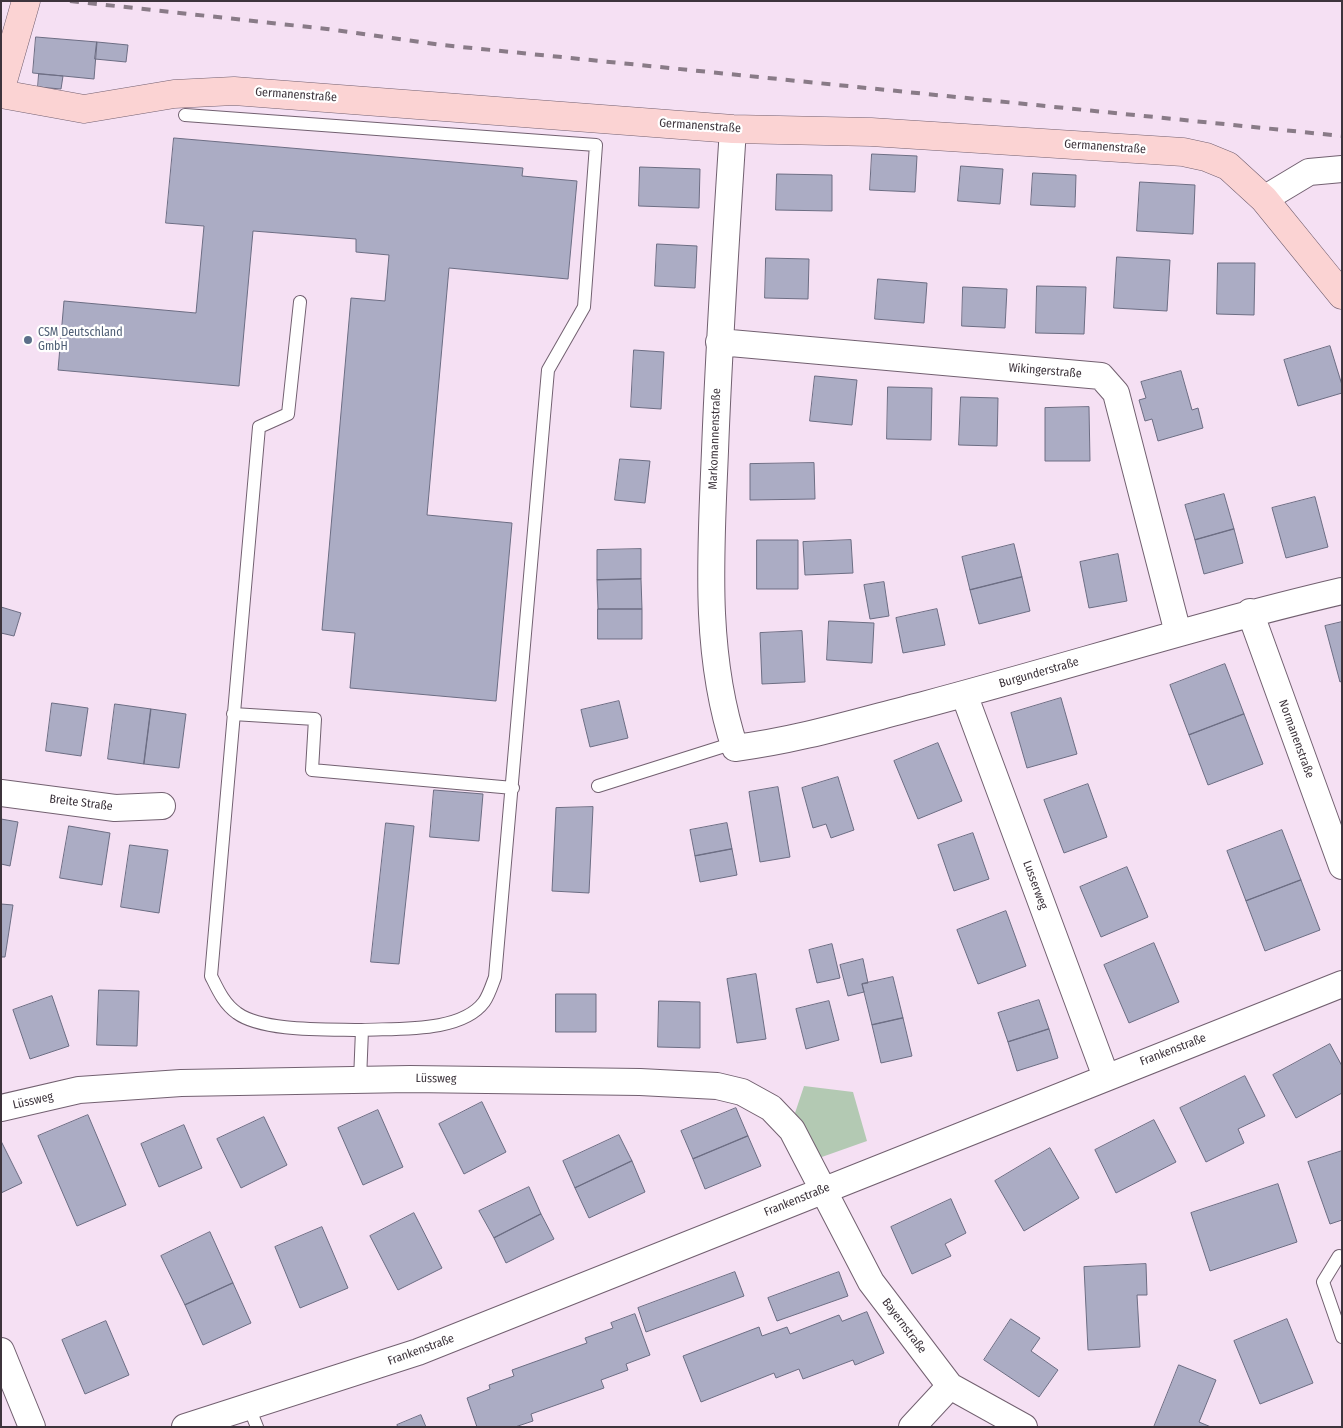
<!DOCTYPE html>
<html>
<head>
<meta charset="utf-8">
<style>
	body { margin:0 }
	#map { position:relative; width:1343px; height:1428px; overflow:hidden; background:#f5e0f3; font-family:"Fira Sans Condensed",sans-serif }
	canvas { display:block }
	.frame { position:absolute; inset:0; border:2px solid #3d343c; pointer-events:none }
</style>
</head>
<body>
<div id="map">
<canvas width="1343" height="1428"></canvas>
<div class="frame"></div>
</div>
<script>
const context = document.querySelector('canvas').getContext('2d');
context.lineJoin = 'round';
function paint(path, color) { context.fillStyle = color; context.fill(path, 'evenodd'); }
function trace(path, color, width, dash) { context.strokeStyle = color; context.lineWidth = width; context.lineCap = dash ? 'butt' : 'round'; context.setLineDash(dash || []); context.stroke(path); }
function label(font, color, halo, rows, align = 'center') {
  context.font = font + ' "Fira Sans Condensed",sans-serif'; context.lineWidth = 4.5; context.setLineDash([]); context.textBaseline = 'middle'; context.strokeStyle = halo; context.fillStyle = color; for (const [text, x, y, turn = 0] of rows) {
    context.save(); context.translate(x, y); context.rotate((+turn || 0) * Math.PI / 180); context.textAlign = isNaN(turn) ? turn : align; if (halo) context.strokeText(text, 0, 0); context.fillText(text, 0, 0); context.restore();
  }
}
const green = new Path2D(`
	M804,1086L853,1092L867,1141L819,1158L795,1113Z`);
const building = new Path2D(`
	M36,37L97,42L94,79L33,73Z
	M97,42L128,45L126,62L95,59Z
	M39,74L63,76L61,89L38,87Z
	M174,138L523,168L522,176L577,181L568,279L449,268L427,515L512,523L496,701L350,688L355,633L322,630L351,298L385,301L389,255L356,252V239L253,231L239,386L58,370L64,301L196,313L204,226L166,223Z
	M872,154L917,156L915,192L870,190Z
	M961,166L1003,169L1000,204L958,201Z
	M640,167L700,169L699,208L639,206Z
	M1033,173L1076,175L1075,207L1031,205Z
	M777,174L832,175V211L776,210Z
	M1140,182L1195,185L1193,234L1137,231Z
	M657,244L697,246L695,288L655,286Z
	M1117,257L1170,260L1167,311L1114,308Z
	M766,258L809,259L808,299L765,298Z
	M1218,263H1255L1254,315L1217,314Z
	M878,279L927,283L924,323L875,319Z
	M1037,286L1086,287L1084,334L1036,333Z
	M963,287L1007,289L1005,328L962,326Z
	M1330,346L1342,385V393L1298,406L1284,360Z
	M634,350L664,352L661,409L631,407Z
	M1181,371L1192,410L1198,408L1203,428L1158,441L1152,419L1145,421L1139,400L1146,398L1141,382Z
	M815,376L857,380L852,425L810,421Z
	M888,387L932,388L931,440L887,439Z
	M961,397L998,398L997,446L959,445Z
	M1089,407L1090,461H1045V408Z
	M620,459L650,461L645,503L615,500Z
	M814,463L815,499L750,500V464Z
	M1224,494L1234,529L1195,540L1185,505Z
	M1315,497L1328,547L1286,558L1272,508Z
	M1234,529L1243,563L1204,574L1195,540Z
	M757,540H798V589H757Z
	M851,540L853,573L805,575L803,542Z
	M1014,544L1022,577L970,590L962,557Z
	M641,549V579L597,580V550Z
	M1118,554L1127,601L1089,608L1080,562Z
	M1022,577L1030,611L979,624L970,590Z
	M641,579L642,609H598L597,580Z
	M884,582L889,616L870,619L864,585Z
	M1,607L21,613L14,636L1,633Z
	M598,609H642V639H598Z
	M937,609L945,645L903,653L896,618Z
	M829,621L874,623L872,663L827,660Z
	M1342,622V681L1340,682L1325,626Z
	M802,631L805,682L762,684L760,633Z
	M1225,664L1244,714L1189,735L1170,685Z
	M1061,698L1077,754L1027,768L1011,713Z
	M619,701L628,738L590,747L581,710Z
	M52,703L88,708L81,756L46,751Z
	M115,704L151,709L144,764L108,759Z
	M151,709L186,714L179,768L144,764Z
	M1244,714L1263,764L1208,785L1189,735Z
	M938,743L962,801L918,819L894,761Z
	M838,777L854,830L831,838L826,824L813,828L802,788Z
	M1088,784L1107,837L1064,853L1044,800Z
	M778,787L790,857L760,862L749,792Z
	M434,790L483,794L479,841L430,837Z
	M593,807L589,893L552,891L556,808Z
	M1,819L18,822L10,866L1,864Z
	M386,823L414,826L399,964L371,962Z
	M727,823L732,849L695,856L690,830Z
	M69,826L110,833L102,885L60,878Z
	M1282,830L1301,880L1246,901L1227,851Z
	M973,833L989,879L954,891L938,845Z
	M130,845L168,850L159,913L121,907Z
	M732,849L737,875L700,882L695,856Z
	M1127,867L1148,917L1101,937L1080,887Z
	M1301,880L1320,930L1265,951L1246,901Z
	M1,904L13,905L5,957H1Z
	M1006,911L1026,966L978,984L957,930Z
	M1154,943L1179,1002L1129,1023L1104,965Z
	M832,944L840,978L817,983L809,950Z
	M863,959L868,983L862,984L864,992L848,996L840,965Z
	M756,974L766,1039L737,1043L727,979Z
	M893,977L903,1018L872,1025L862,984Z
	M99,990L139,991L137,1046L97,1045Z
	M556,994H596V1032H556Z
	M52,996L69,1046L30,1059L13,1010Z
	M1039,1000L1049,1029L1008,1042L998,1013Z
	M659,1001L700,1002V1048L658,1047Z
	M829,1001L839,1040L806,1049L796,1009Z
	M903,1018L912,1056L881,1063L872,1025Z
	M1049,1029L1058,1058L1017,1071L1008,1042Z
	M1330,1044L1342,1066V1093L1296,1118L1273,1075Z
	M1245,1076L1265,1116L1238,1129L1244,1143L1206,1162L1180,1108Z
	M482,1102L506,1152L464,1174L439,1124Z
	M736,1108L748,1136L693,1159L681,1131Z
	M378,1110L403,1167L363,1185L338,1128Z
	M88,1115L126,1205L77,1226L38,1136Z
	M264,1117L287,1165L241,1188L217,1139Z
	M1154,1120L1176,1162L1116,1193L1095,1150Z
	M184,1125L202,1168L159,1187L141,1144Z
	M619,1135L632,1161L575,1188L563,1161Z
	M748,1136L761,1166L705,1189L693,1159Z
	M1,1141L22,1183L1,1193Z
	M1050,1148L1079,1198L1024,1231L995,1181Z
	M1342,1151V1220L1330,1224L1308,1162Z
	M632,1161L645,1192L589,1218L575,1188Z
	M1278,1184L1297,1242L1210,1271L1191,1213Z
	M529,1187L541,1214L494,1238L479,1211Z
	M951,1199L966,1233L945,1244L951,1256L912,1274L891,1227Z
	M414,1213L442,1268L398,1290L370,1236Z
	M541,1214L554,1239L506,1263L494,1238Z
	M322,1227L348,1288L300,1308L275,1247Z
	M210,1232L233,1283L185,1305L161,1256Z
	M1146,1264L1147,1295H1137L1140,1347L1088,1350L1084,1267Z
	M735,1272L744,1296L646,1332L638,1308Z
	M839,1272L848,1296L777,1321L768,1298Z
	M233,1283L251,1323L203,1345L185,1305Z
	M867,1312L884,1353L855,1365L853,1360L803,1379L799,1369L776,1378L774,1373L701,1402L683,1356L759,1327L762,1336L787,1327L790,1334L839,1315L842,1321Z
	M635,1314L650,1355L626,1364L628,1370L601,1380L604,1388L531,1414L533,1421L515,1427H477L467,1398L490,1389L489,1385L514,1376L512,1370L587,1343L585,1338L613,1328L611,1323Z
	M1011,1319L1040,1338L1031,1351L1058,1370L1039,1397L984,1360Z
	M1287,1319L1313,1383L1260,1404L1234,1341Z
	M106,1321L129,1375L85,1394L62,1340Z
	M1179,1365L1216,1380L1199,1422L1211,1427H1154Z
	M421,1415L426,1427H398L397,1425Z`);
const lane = new Path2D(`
	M185,115L596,145L584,307L548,370L495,977C492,985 489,995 484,1002C461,1033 397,1028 362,1030L360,1080
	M300,302L288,414L259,427L211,976C218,990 224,1004 237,1013C263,1032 329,1029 362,1030
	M233,714L315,719L312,770L513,788
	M598,786L734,743
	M1339,1256L1323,1282L1342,1337
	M249,1407L257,1427`);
const street = new Path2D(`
	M733,129C726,236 719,343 715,451C711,549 703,652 735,748C799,740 860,721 923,705C1063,668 1201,624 1342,591
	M1264,199L1309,172L1342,169
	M719,342L1101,376L1116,393L1178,633
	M1250,612L1342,866
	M964,694L1106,1077
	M1,793L115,808L162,806
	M1,1108L79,1090L181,1083L410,1079L640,1082L717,1086L742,1092L771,1108L792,1130L871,1282L950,1386L1024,1427
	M1,1351L32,1427
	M185,1427L418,1352L1342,984
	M912,1427L950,1386`);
const secondary = new Path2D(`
	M1,88L26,1
	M1,94L84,109L174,94L234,91L733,129L871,132L1183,152L1206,157L1228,166L1264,199L1342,295`);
const rail = new Path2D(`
	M70,1L327,29L442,45L1342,136`);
const markers = [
	[28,340,5,"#5c6f8a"]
];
const streetNames = [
	["Germanenstraße",296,95,4],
	["Germanenstraße",700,126,4],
	["Germanenstraße",1105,147,4],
	["Wikingerstraße",1045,371,5],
	["Markomannenstraße",715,439,-88],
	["Burgunderstraße",1039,673,-16],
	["Normanenstraße",1296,739,70],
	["Breite Straße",81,803,7],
	["Lusserweg",1035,885,70],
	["Frankenstraße",1173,1050,-21],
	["Lüssweg",436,1079,1],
	["Lüssweg",33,1101,-13],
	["Frankenstraße",797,1200,-22],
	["Bayernstraße",904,1326,53],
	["Frankenstraße",421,1350,-20]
];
const serviceNames = [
	["CSM Deutschland",38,333],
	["GmbH",38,347]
];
paint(green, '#b3c9b3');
paint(building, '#abacc4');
trace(building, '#6c6d83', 1);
trace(lane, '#726070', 14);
trace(street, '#726070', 28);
trace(secondary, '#726070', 29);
trace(lane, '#fff', 12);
trace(street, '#fff', 26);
trace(secondary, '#fbd3d3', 28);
trace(rail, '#897b87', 4, [9, 9]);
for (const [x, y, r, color] of markers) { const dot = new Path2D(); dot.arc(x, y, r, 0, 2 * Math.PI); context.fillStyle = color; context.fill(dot); trace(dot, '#fff', 2); }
label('12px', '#3d343c', '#fff', streetNames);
label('12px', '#4e5e75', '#fff', serviceNames, 'left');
</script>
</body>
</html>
